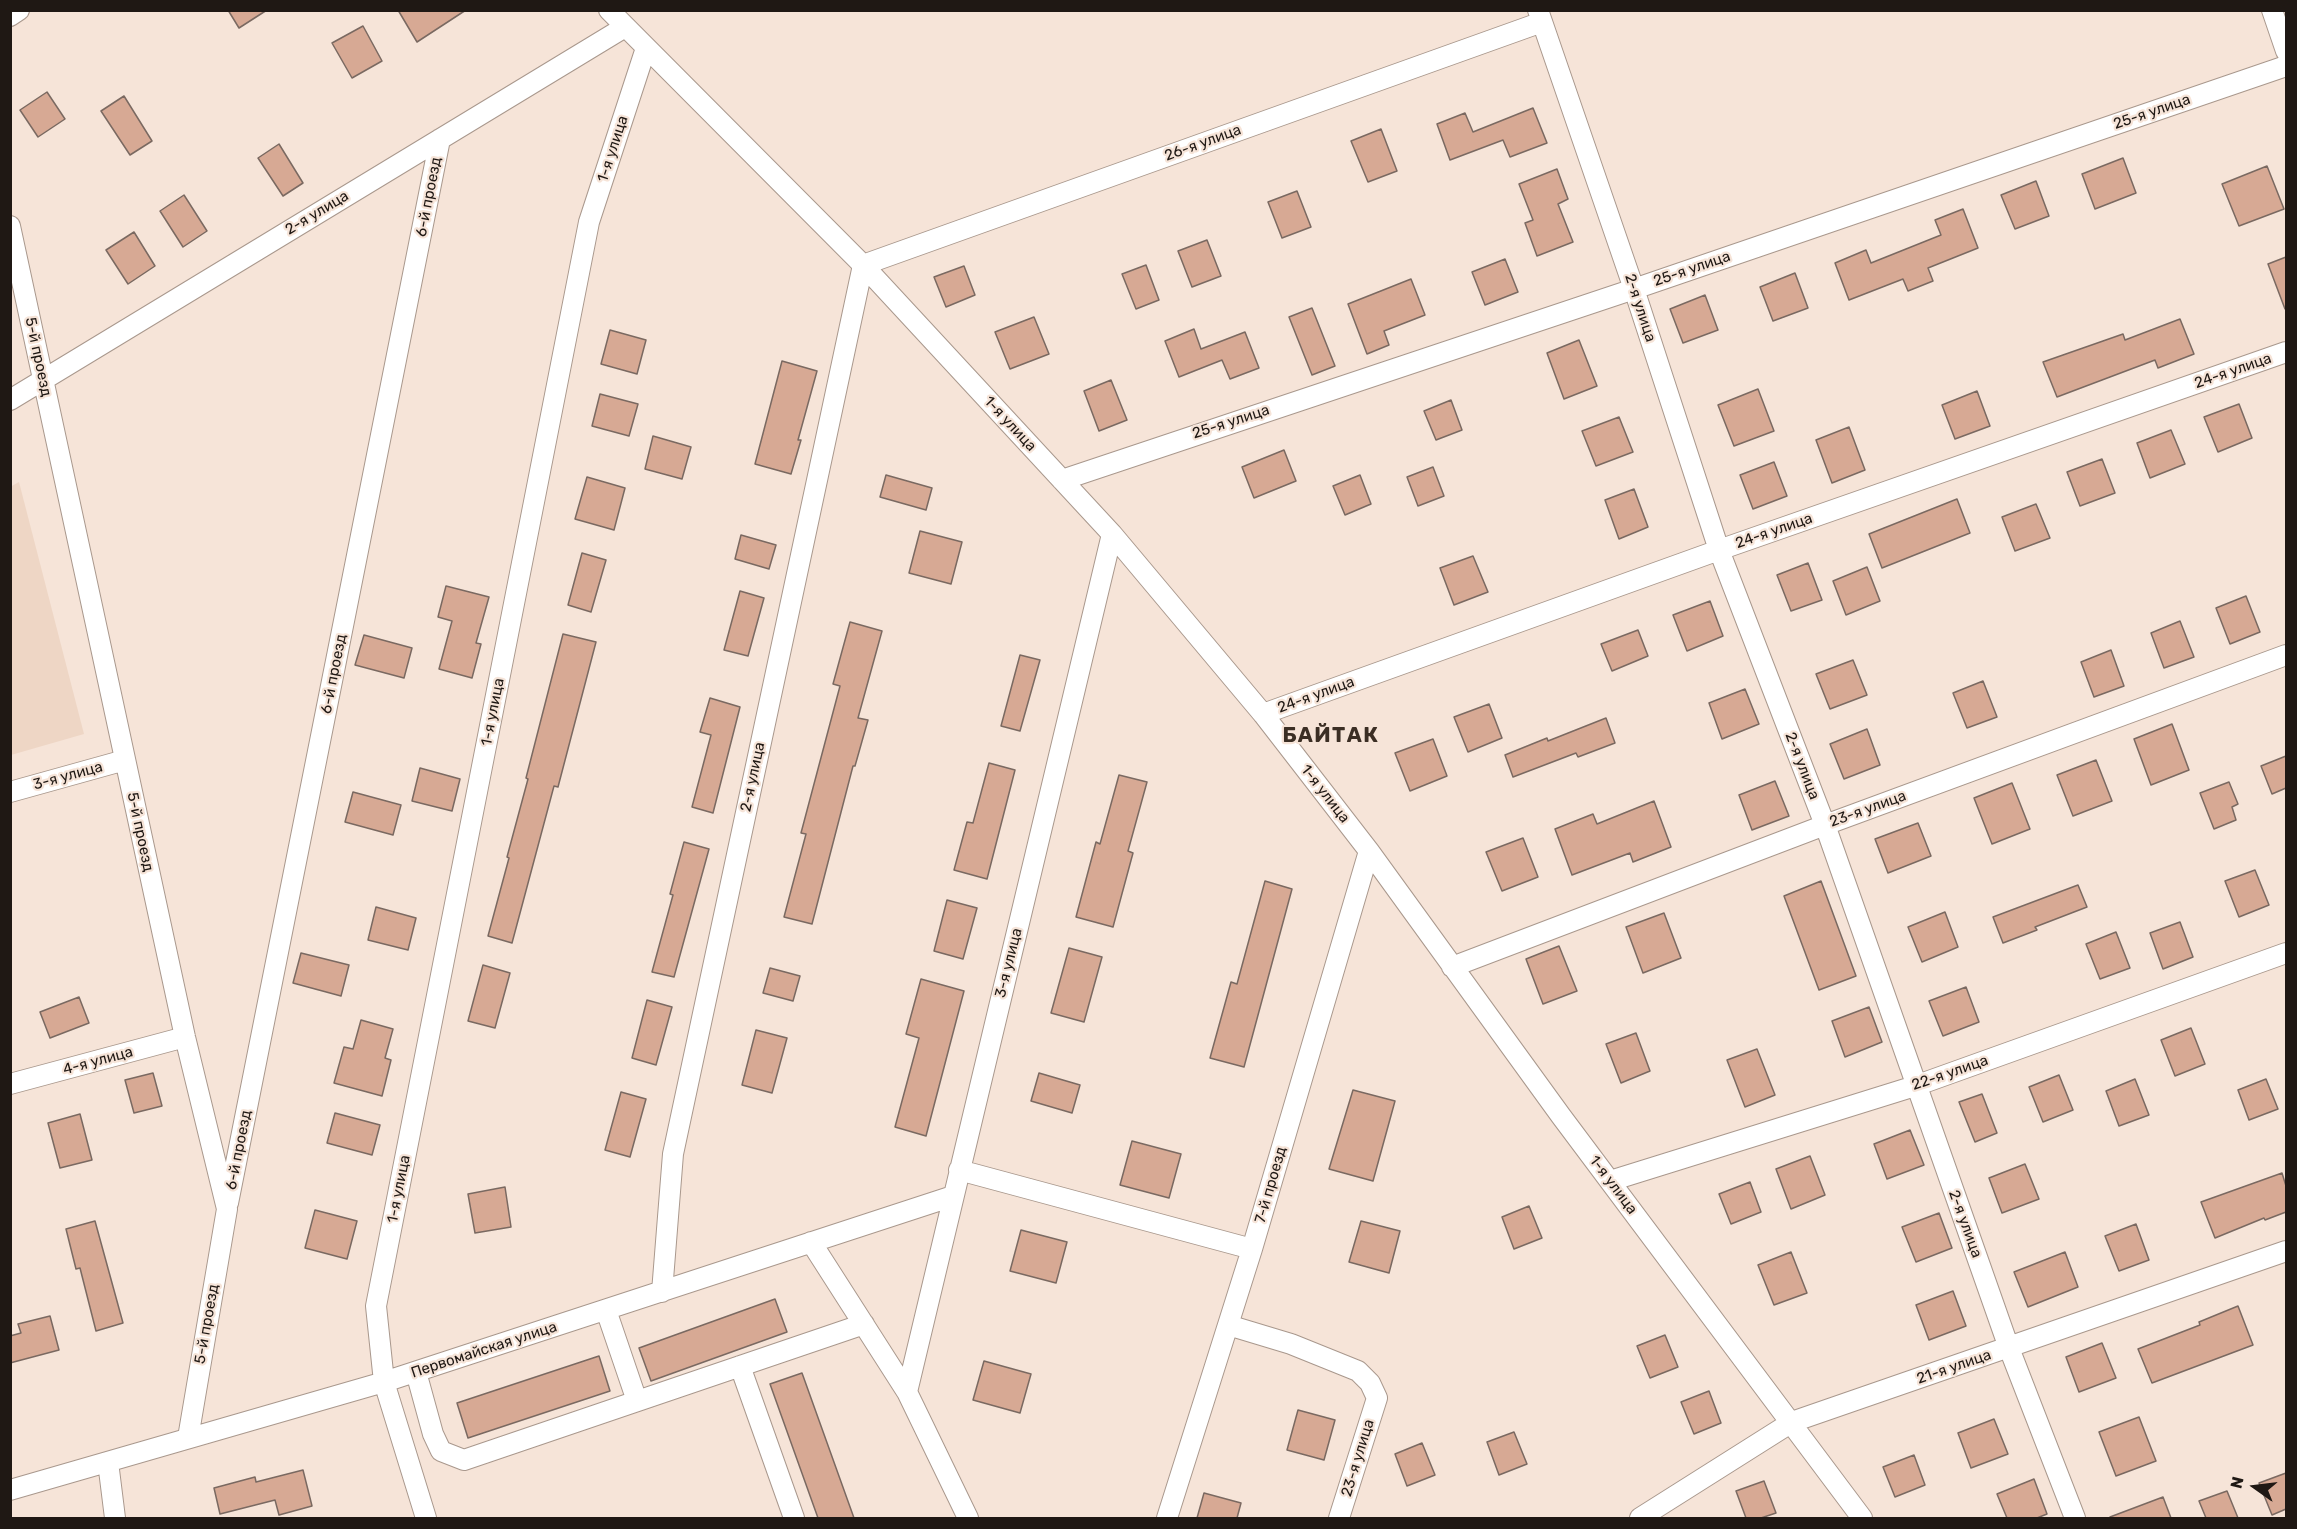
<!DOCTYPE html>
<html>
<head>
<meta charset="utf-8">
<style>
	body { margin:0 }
	#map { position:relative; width:2297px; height:1529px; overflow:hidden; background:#f6e4d8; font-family:Rubik,sans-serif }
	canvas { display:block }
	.frame { position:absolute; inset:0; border:12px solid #1f1814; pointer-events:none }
	.north { position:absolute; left:2225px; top:1457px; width:60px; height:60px; -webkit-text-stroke:4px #f6e4d8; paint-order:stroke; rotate:284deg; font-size:16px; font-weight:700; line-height:24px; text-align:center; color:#1f1814 }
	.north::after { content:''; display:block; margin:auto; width:21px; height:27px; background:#1f1814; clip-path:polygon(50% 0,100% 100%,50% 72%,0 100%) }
</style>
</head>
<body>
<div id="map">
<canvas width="2297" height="1529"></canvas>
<div class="frame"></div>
<div class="north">N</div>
</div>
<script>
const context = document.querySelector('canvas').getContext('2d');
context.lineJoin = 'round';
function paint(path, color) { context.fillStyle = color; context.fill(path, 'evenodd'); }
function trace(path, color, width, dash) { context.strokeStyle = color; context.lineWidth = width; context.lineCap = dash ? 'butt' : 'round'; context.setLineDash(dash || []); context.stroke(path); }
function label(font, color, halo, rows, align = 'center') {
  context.font = font + ' Rubik,sans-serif'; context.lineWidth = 4.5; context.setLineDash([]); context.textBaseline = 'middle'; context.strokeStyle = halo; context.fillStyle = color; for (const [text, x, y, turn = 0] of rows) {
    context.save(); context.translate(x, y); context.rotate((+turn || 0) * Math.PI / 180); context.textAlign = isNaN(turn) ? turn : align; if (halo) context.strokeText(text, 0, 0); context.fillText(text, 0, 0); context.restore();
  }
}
const built = new Path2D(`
	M19,482L84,734L11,755L10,487Z`);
const building = new Path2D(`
	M228,10H267L239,28Z
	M398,10H466L417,42Z
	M363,26L382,61L352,78L332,43Z
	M47,92L65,119L38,137L20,110Z
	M124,96L152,141L130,155L101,111Z
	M1533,108L1547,143L1510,157L1503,140L1450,160L1437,124L1465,113L1473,132Z
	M1381,129L1397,171L1368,182L1351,141Z
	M279,144L303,183L283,196L258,158Z
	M2123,158L2136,193L2095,209L2082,174Z
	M2267,166L2284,209L2239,226L2222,184Z
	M1557,169L1568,199L1558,204L1573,242L1537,256L1525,223L1533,220L1519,184Z
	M2036,181L2049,216L2015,229L2001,195Z
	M1297,191L1311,227L1282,238L1268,202Z
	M184,195L207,231L183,247L160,211Z
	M1963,209L1978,248L1928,268L1933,281L1908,291L1903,279L1849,300L1835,263L1866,250L1871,263L1941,235L1935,220Z
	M134,232L155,266L128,284L106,250Z
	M1207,240L1221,276L1192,287L1178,251Z
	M2286,257V309H2285L2268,264Z
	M1505,259L1518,292L1485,305L1472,272Z
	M1146,265L1159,300L1136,309L1122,274Z
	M964,266L975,295L946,307L934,277Z
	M1795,273L1808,308L1773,321L1760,287Z
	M1411,279L1425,315L1384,331L1389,345L1367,354L1348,304Z
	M1705,295L1718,330L1683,343L1670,309Z
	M1312,308L1335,366L1312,375L1289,317Z
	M1034,317L1049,354L1010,369L995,332Z
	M2180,319L2194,354L2158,368L2155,360L2057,397L2043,362L2123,334L2125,340Z
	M1194,329L1201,349L1245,332L1259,368L1230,379L1222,360L1179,377L1165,341Z
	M610,330L646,340L637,374L601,364Z
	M1579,340L1597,386L1564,399L1547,353Z
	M782,361L817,371L798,440H801L791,474L755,464Z
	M1111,380L1127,420L1099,431L1084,391Z
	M1758,389L1774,431L1734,446L1718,405Z
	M1977,391L1990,426L1955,439L1942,405Z
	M600,394L638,404L629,436L592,426Z
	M1451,400L1462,430L1436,440L1424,411Z
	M2239,404L2252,438L2218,452L2204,417Z
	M1619,417L1633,452L1596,466L1582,431Z
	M1849,427L1865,470L1832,483L1816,440Z
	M2171,430L2185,464L2150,478L2137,443Z
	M653,436L691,447L682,479L645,469Z
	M1284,450L1296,481L1254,498L1242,467Z
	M2102,459L2115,493L2080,506L2067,472Z
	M1774,462L1787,496L1753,509L1740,475Z
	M1433,467L1444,496L1418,506L1407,477Z
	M886,475L932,488L926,510L880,497Z
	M1360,475L1371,504L1345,515L1333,486Z
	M587,477L625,488L614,530L575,519Z
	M1634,489L1648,527L1619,539L1605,500Z
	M1957,499L1970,533L1882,568L1869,534Z
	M2036,504L2050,538L2015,551L2002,517Z
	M920,531L962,542L951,584L909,573Z
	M741,535L776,545L769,569L735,559Z
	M582,553L606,560L591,612L568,605Z
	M1473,556L1488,592L1454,605L1440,568Z
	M1808,563L1822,600L1791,611L1777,575Z
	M1867,567L1880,601L1846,615L1833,581Z
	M446,586L489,597L476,643L481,644L472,678L439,669L452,621L438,617Z
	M740,591L764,598L748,656L724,650Z
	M2246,596L2260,632L2230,644L2216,608Z
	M1710,601L1723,636L1687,651L1673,615Z
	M2180,621L2194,657L2164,668L2151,633Z
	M850,622L882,631L858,718L868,720L855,766H853L812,924L784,917L806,834L801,833L840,686L833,684Z
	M1638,630L1648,656L1612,671L1601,644Z
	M563,634L596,642L558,787L554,786L512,943L488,936L509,858L507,857L528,779L526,778Z
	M364,635L412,648L404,678L355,665Z
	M2111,650L2124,686L2094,697L2081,662Z
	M1020,655L1040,660L1020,731L1001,726Z
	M1853,660L1867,695L1830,709L1816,674Z
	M1983,681L1997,717L1967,728L1953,693Z
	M1745,689L1759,724L1722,739L1709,703Z
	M710,698L740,707L713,813L692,807L711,735L700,732Z
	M1489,704L1502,738L1468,752L1454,717Z
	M1606,718L1615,743L1578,757L1576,753L1513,777L1505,755L1547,738L1548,741Z
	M2172,724L2189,770L2151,785L2134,739Z
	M1867,729L1880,765L1844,779L1830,744Z
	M1433,739L1447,776L1410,791L1395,753Z
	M2286,756V788L2272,794L2261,766Z
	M2096,760L2112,801L2073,816L2057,775Z
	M989,763L1015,770L987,879L954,870L967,822L973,823Z
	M420,768L460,779L452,811L412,801Z
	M1119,775L1147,782L1128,851L1133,853L1113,927L1076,917L1096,842L1100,844Z
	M1775,781L1789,816L1752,830L1739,795Z
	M2229,782L2238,804L2232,807L2236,820L2214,829L2200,793Z
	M2012,783L2030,829L1992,844L1974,798Z
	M353,792L401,805L393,835L345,822Z
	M1654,801L1671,847L1633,862L1630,853L1572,875L1555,829L1593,814L1597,824Z
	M1918,823L1931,856L1888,873L1875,839Z
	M1523,838L1538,877L1502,891L1486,852Z
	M684,842L709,849L674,977L652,972L673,895L670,894Z
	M2255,870L2269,905L2239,917L2225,881Z
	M1265,881L1292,889L1244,1067L1210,1058L1231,982L1237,984Z
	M1821,881L1856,976L1819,990L1784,896Z
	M2078,885L2087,907L2035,927L2037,930L2003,943L1993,917Z
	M947,900L977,908L963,959L934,951Z
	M376,907L416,918L408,950L368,940Z
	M1945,912L1958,947L1922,962L1908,927Z
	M1664,913L1681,958L1643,973L1626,927Z
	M2180,922L2193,957L2163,969L2150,933Z
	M2116,932L2130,968L2100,979L2086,944Z
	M1559,946L1577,991L1543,1004L1526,959Z
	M1069,948L1102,957L1084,1022L1051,1013Z
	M301,953L349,965L341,996L293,983Z
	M483,965L510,973L495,1028L468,1021Z
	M770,968L800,976L793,1001L763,993Z
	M921,979L964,991L926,1136L895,1127L919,1038L906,1034Z
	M1966,987L1979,1022L1943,1036L1929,1001Z
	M79,997L89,1023L50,1038L40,1012Z
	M647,1000L672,1007L656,1065L632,1058Z
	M1869,1007L1882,1042L1845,1057L1832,1021Z
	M361,1020L393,1029L385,1058L391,1060L382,1096L334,1083L344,1047L353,1049Z
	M2191,1028L2205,1064L2175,1076L2161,1040Z
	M756,1030L787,1038L772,1093L742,1085Z
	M1636,1033L1650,1071L1621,1083L1606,1044Z
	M1757,1049L1775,1095L1745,1107L1727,1060Z
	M153,1073L162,1106L134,1113L125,1080Z
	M1039,1073L1080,1085L1072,1113L1031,1101Z
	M2059,1075L2073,1110L2043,1122L2029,1087Z
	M2135,1079L2149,1115L2119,1126L2106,1091Z
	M2266,1079L2278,1109L2249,1120L2238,1090Z
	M1353,1090L1395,1101L1373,1181L1329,1169Z
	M621,1092L646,1099L630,1157L605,1150Z
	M1982,1094L1997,1133L1975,1142L1959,1102Z
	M335,1113L380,1125L372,1155L327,1143Z
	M80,1114L92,1160L60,1168L48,1123Z
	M1910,1130L1924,1165L1887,1179L1874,1144Z
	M1132,1141L1181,1154L1169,1198L1120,1185Z
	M1810,1156L1825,1195L1791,1209L1776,1169Z
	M2025,1164L2039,1199L2002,1213L1989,1178Z
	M2282,1173L2286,1186V1212L2265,1220L2264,1218L2215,1238L2201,1202Z
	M1750,1182L1761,1212L1731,1224L1719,1194Z
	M505,1187L511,1227L475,1233L468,1194Z
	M1529,1206L1542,1238L1514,1249L1502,1217Z
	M315,1210L357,1221L347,1259L305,1248Z
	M1939,1213L1952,1248L1916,1262L1902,1227Z
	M95,1221L123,1323L96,1331L80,1268L76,1269L66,1229Z
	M1361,1221L1400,1231L1389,1273L1349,1262Z
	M2136,1224L2149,1260L2119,1271L2105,1236Z
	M1021,1230L1067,1242L1056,1283L1010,1271Z
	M1791,1252L1807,1293L1774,1305L1758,1265Z
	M2065,1252L2078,1287L2028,1307L2014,1272Z
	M1953,1291L1966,1326L1929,1340L1916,1305Z
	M775,1299L787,1332L651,1381L639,1348Z
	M2238,1306L2253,1345L2152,1383L2138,1349L2200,1325L2199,1322Z
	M50,1316L59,1350L10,1363V1336L21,1333L18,1324Z
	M1665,1335L1678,1367L1650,1378L1637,1346Z
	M2102,1343L2116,1378L2079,1392L2066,1357Z
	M599,1356L610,1391L468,1438L457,1403Z
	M984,1361L1031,1374L1020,1413L973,1400Z
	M802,1373L854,1518H818L770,1384Z
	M1709,1391L1721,1423L1694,1434L1681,1402Z
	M1298,1410L1335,1420L1324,1460L1287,1450Z
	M2139,1417L2156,1461L2116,1476L2099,1432Z
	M1994,1419L2008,1454L1971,1468L1958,1433Z
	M1514,1432L1527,1464L1499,1475L1487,1442Z
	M1422,1443L1435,1475L1407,1486L1395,1454Z
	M1914,1455L1925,1485L1895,1497L1883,1467Z
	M303,1470L312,1506L279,1515L275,1500L220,1514L214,1488L255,1477L256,1482Z
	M2286,1473V1509L2272,1515L2259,1483Z
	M2034,1479L2047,1514L2037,1518H2007L1997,1494Z
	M1764,1481L1776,1513L1761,1518H1746L1736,1491Z
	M2227,1491L2238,1518H2206L2199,1501Z
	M1204,1493L1241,1503L1237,1518H1197Z
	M2163,1497L2171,1518H2110V1517Z`);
const minor = new Path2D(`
	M609,10L863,265L1112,534L1263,714L1369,851L1561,1116L1862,1518
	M1538,10L1634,289L1719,550L1825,825L2009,1348L2075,1518
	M2272,10L2286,51
	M10,16L19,10
	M10,226L185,1037L227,1209L188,1438
	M10,400L625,27
	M1062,480L1634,289L2286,66
	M1263,714L1719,550L2286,352
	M10,792L125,760
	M1452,967L1825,825L2286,655
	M10,1084L185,1037
	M959,1170L1252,1249
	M1610,1181L1915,1086L2286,953
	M228,1203L440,139
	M811,1242L907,1392L968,1518
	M662,1292L673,1154L863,265L1542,22
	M606,1310L637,1401
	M1228,1325L1291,1344L1358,1371L1370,1383L1377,1398L1339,1518
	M740,1366L794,1518
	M416,1372L433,1434L441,1451L464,1460L864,1324
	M907,1392L1112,534
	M108,1462L115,1518
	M10,1490L384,1382L953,1196
	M426,1518L384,1382L376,1306L589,222L646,48
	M1167,1518L1252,1249L1369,851
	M1640,1518L1792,1422L2286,1251`);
const streetNames = [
	["25-я улица",2152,112,-19],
	["26-я улица",1203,143,-20],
	["1-я улица",613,149,-72],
	["6-й проезд",429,197,-79],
	["2-я улица",317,213,-31],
	["25-я улица",1692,269,-19],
	["2-я улица",1640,308,72],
	["5-й проезд",38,357,78],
	["24-я улица",2233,371,-19],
	["25-я улица",1231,422,-18],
	["1-я улица",1010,424,47],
	["24-я улица",1774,531,-19],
	["6-й проезд",334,674,-79],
	["24-я улица",1316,695,-20],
	["1-я улица",493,712,-79],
	["2-я улица",1802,766,69],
	["3-я улица",68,776,-15],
	["2-я улица",753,777,-78],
	["1-я улица",1325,794,52],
	["23-я улица",1868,809,-20],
	["5-й проезд",140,832,78],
	["3-я улица",1009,963,-76],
	["4-я улица",98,1061,-15],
	["22-я улица",1950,1073,-19],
	["6-й проезд",239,1150,-79],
	["7-й проезд",1271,1185,-74],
	["1-я улица",1613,1185,53],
	["1-я улица",399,1189,-79],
	["2-я улица",1965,1224,70],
	["5-й проезд",207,1324,-80],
	["Первомайская улица",484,1350,-18],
	["21-я улица",1954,1367,-19],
	["23-я улица",1358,1458,-73]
];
const districtNames = [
	["БАЙТАК",1331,736]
];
paint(built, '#eed6c5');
paint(building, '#d7a994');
trace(building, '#7a6961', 1.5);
trace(minor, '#a9988d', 22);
trace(minor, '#fff', 20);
label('15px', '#1f1814', '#f6e4d8', streetNames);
context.letterSpacing = '1.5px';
label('bold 21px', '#3b2e24', '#f6e4d8', districtNames);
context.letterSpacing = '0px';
</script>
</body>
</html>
